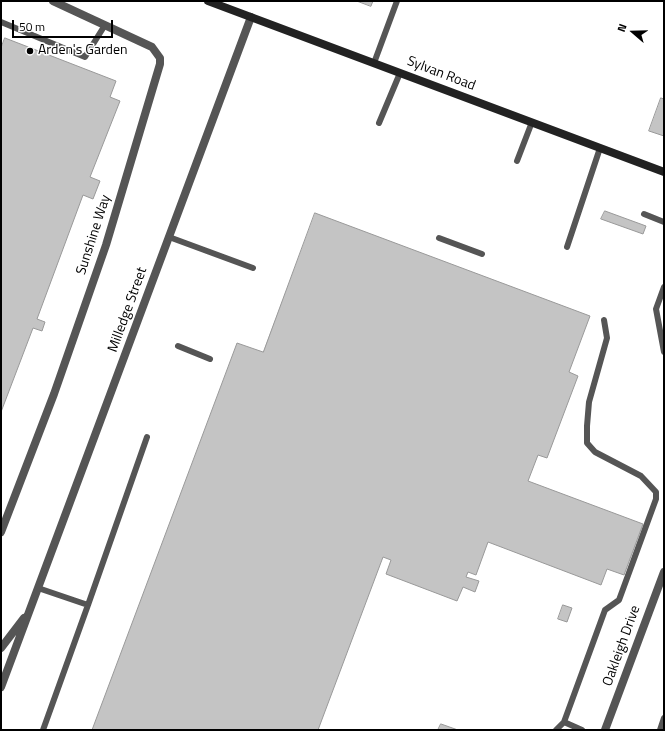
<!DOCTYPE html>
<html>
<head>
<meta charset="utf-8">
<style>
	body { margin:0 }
	#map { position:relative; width:665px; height:731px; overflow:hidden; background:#fff; font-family:"Titillium Web",sans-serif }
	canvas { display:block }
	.frame { position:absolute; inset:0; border:2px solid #000; pointer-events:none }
	.north { position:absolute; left:613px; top:12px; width:40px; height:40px; -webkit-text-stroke:3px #fff; paint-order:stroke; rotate:290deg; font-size:11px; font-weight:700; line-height:16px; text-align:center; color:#000 }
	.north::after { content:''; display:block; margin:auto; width:14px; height:18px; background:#000; clip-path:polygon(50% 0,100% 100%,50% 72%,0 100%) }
	.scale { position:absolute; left:12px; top:20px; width:101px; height:18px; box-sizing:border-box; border:2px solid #000; border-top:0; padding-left:5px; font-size:12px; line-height:14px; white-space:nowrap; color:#000; -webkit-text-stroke:3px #fff; paint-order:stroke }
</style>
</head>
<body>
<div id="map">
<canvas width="665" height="731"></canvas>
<div class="frame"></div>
<div class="north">N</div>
<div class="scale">50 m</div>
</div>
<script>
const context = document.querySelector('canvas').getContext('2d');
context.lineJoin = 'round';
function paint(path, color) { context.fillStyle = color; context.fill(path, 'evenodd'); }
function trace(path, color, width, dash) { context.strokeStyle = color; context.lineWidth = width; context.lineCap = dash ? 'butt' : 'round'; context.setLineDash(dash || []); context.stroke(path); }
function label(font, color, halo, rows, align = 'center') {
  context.font = font + ' "Titillium Web",sans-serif'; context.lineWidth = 3; context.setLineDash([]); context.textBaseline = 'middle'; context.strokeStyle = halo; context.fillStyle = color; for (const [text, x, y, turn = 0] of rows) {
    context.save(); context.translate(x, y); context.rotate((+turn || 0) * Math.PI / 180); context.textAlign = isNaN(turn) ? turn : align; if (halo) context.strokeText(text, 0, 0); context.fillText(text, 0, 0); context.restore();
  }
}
const building = new Path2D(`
	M357,1H373L371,6Z
	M5,38L116,81L110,97L120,101L90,177L100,181L93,199L83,195L37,319L45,322L42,331L33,328L1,412V48Z
	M661,98L664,99V136L649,131Z
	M605,211L646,226L643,234L601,219Z
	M315,213L590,316L569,372L578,376L547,458L538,455L528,481L643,524L624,575L607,569L601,585L488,542L476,575L468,572L466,577L479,581L475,592L463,587L457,601L386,574L391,560L383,557L318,730H92L237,343L263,352Z
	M563,605L572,608L567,622L558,619Z
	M441,724L458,730H438Z`);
const lane = new Path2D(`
	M1,22L85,57L105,25
	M374,63L397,1
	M379,123L400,73
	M517,161L532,122
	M644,214L664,222
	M169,237L253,268
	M439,238L482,254
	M567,247L600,148
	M664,287L656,309L664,352
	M178,346L210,359
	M38,588L88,605L43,730
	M88,605L147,437
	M564,722L582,730
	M556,730L564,722L605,610L619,600L656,499V492L641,476L595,452L587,443V426L589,402L607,338L604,320
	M660,730L664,718`);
const street = new Path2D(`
	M1,532L54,394L106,245L160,64V58L152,47L53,1
	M1,648L24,618
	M1,687L251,17
	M605,730L664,572`);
const secondary = new Path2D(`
	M208,1L664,172`);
const markers = [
	[30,51,4,"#000"]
];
const poiNames = [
	["Arden's Garden",38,51]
];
const streetNames = [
	["Sylvan Road",441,74,21],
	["Sunshine Way",94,235,-72],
	["Milledge Street",128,310,-70],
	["Oakleigh Drive",622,646,-70]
];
paint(building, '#c4c4c4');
trace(building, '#999', 1);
trace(lane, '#555', 6);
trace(street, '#555', 8);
trace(secondary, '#222', 8);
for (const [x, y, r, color] of markers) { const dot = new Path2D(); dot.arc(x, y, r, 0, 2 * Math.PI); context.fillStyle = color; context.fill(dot); trace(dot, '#fff', 1.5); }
label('14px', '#000', '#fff', poiNames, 'left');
label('14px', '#000', '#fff', streetNames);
</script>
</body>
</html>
